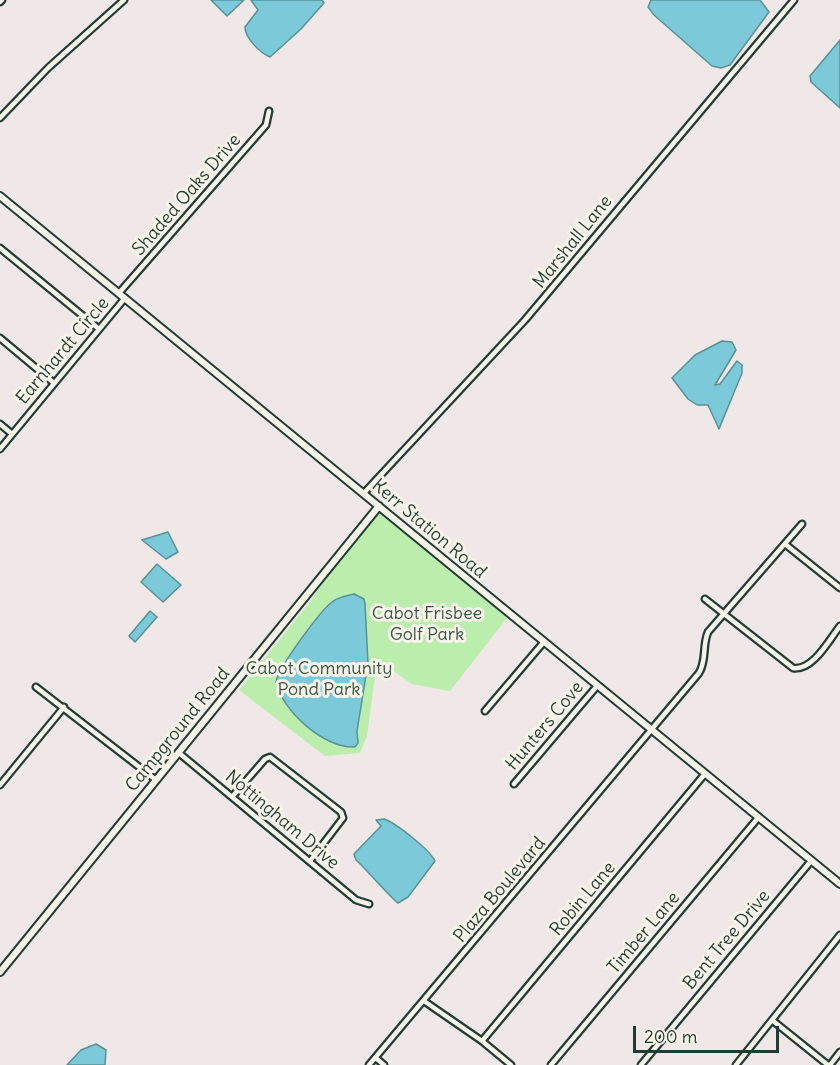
<!DOCTYPE html>
<html>
<head>
<meta charset="utf-8">
<style>
	body { margin:0 }
	#map { position:relative; width:840px; height:1065px; overflow:hidden; background:#f0e7e7; font-family:Delius,sans-serif }
	canvas { display:block }
	.scale { position:absolute; left:633px; top:1026px; width:146px; height:27px; box-sizing:border-box; border:3px solid #1f3d34; border-top:0; padding-left:8px; font-size:18px; line-height:21px; white-space:nowrap; color:#1f3d34; -webkit-text-stroke:4px #f7f3e8; paint-order:stroke }
</style>
</head>
<body>
<div id="map">
<canvas width="840" height="1065"></canvas>
<div class="scale">200 m</div>
</div>
<script>
const context = document.querySelector('canvas').getContext('2d');
context.lineJoin = 'round';
function paint(path, color) { context.fillStyle = color; context.fill(path, 'evenodd'); }
function trace(path, color, width, dash) { context.strokeStyle = color; context.lineWidth = width; context.lineCap = dash ? 'butt' : 'round'; context.setLineDash(dash || []); context.stroke(path); }
function label(font, color, halo, rows, align = 'center') {
  context.font = font + ' Delius,sans-serif'; context.lineWidth = 6; context.setLineDash([]); context.textBaseline = 'middle'; context.strokeStyle = halo; context.fillStyle = color; for (const [text, x, y, turn = 0] of rows) {
    context.save(); context.translate(x, y); context.rotate((+turn || 0) * Math.PI / 180); context.textAlign = isNaN(turn) ? turn : align; if (halo) context.strokeText(text, 0, 0); context.fillText(text, 0, 0); context.restore();
  }
}
const green = new Path2D(`
	M379,506L507,618L450,691L412,684L375,658L376,669L367,736L360,753L325,756L239,690L310,602L347,546Z`);
const water = new Path2D(`
	M211,0H244L227,16Z
	M251,0H322L324,3L301,29L270,57C260,53 245,38 245,27L258,10Z
	M651,0H760L769,12L730,65L721,68L712,66L654,15L648,7Z
	M840,40V108L811,82L810,76Z
	M722,341L732,342L736,350L715,385L720,384L737,361L742,365V373L719,429L708,405H697L688,399L672,378L695,355Z
	M168,532L178,552L166,559L142,540Z
	M157,564L181,585L163,602L141,582Z
	M354,594L364,599L365,604L368,663L357,731L358,743L355,747C325,749 282,711 276,682C277,669 321,610 332,602C338,597 347,596 354,594Z
	M150,611L157,617L135,642L129,636Z
	M384,819C396,823 429,849 435,861L408,897L398,903C394,901 364,867 356,860L354,854L381,826L376,820Z
	M96,1044L106,1050L105,1065H67L81,1050Z`);
const street = new Path2D(`
	M0,2L2,0
	M0,118L48,68L124,0
	M0,248L99,329
	M119,293L266,125L269,111
	M0,338L54,383
	M0,424L12,434
	M0,449L125,298
	M364,493L525,320L794,0
	M785,544L840,588
	M705,599L793,668C813,671 829,640 840,626
	M36,687L156,780
	M485,711L543,643
	M179,753L356,900L369,904
	M514,784L597,686
	M0,785L64,707
	M232,797L265,759L270,757L341,812L343,818L310,861
	M424,1001L482,1041L511,1065
	M772,1020L828,1065
	M482,1041L704,775
	M377,1059L384,1065
	M369,1065L699,673C707,660 702,646 708,632L802,524
	M551,1065L758,818
	M641,1065L811,861
	M736,1065L840,935
	M830,1065L840,1052`);
const secondary = new Path2D(`
	M0,196L840,884
	M0,972L379,506`);
const streetNames = [
	["Shaded Oaks Drive",187,195,-49],
	["Marshall Lane",573,242,-51],
	["Earnhardt Circle",63,351,-50],
	["Kerr Station Road",429,529,40],
	["Hunters Cove",545,726,-50],
	["Campground Road",178,730,-51],
	["Nottingham Drive",282,820,40],
	["Plaza Boulevard",500,890,-50],
	["Robin Lane",583,899,-50],
	["Timber Lane",644,933,-50],
	["Bent Tree Drive",727,940,-50]
];
const parkNames = [
	["Cabot Frisbee",427,614],
	["Golf Park",427,635],
	["Cabot Community",319,669],
	["Pond Park",319,690]
];
paint(green, '#bbedad');
paint(water, '#7ccad9');
trace(water, '#579297', 1.5);
trace(street, '#1f3d34', 9);
trace(secondary, '#1f3d34', 10);
trace(street, '#f7f3e8', 4.5);
trace(secondary, '#f7f3e8', 6);
label('18px', '#1f3d34', '#f7f3e8', streetNames);
label('18px', '#365746', '#f7f3e8', parkNames);
</script>
</body>
</html>
